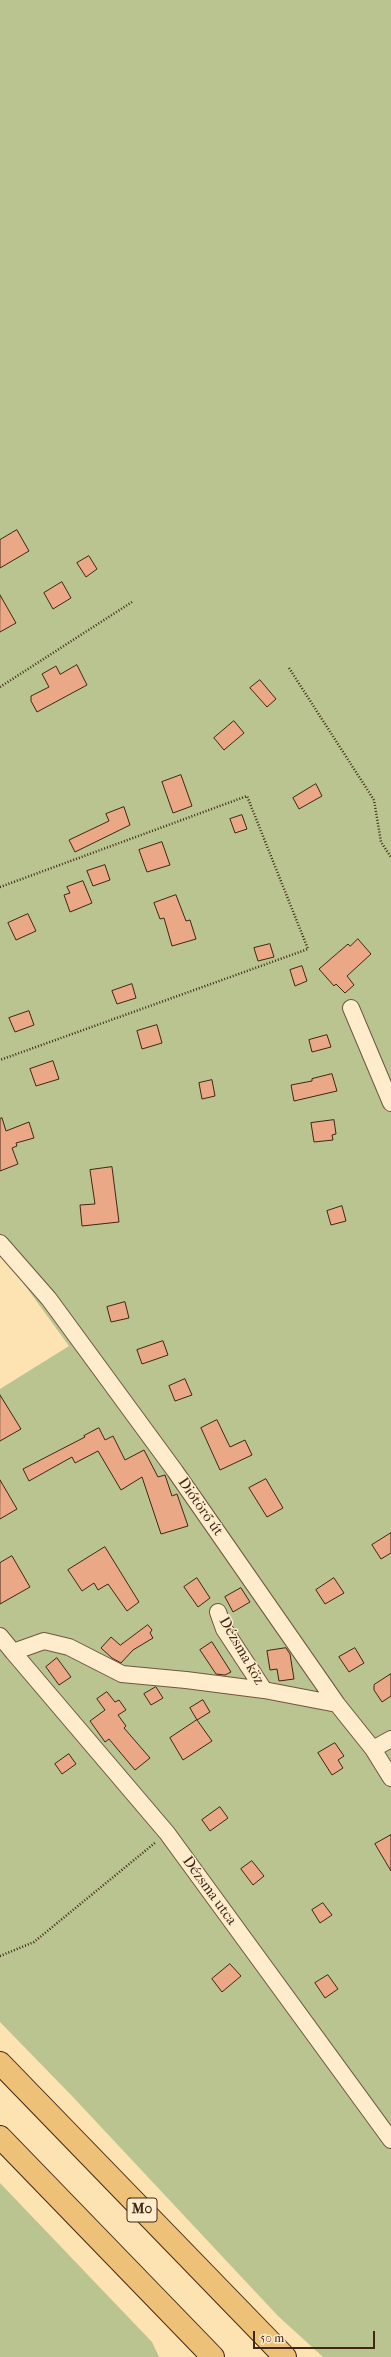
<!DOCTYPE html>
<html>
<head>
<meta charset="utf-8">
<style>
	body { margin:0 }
	#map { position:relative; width:391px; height:2357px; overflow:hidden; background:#fde2b2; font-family:"IM FELL French Canon",serif }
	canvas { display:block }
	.scale { position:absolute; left:253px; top:2331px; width:122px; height:18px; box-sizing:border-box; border:2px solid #412716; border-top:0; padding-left:5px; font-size:12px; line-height:14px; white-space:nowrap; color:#412716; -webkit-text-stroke:3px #feeccd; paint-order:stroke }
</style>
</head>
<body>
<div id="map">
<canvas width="391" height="2357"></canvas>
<div class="scale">50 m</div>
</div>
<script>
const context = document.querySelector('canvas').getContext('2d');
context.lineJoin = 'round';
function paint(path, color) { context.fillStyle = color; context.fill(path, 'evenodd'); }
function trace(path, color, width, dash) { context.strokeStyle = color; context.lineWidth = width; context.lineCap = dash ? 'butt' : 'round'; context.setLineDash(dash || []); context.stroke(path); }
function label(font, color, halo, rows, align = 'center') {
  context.font = font + ' "IM FELL French Canon",serif'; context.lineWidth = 3; context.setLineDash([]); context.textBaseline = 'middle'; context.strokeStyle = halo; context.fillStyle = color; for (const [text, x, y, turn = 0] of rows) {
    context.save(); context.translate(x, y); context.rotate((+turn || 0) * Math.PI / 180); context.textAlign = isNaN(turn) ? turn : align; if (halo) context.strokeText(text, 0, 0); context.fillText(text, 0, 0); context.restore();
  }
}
const green = new Path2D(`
	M0,0H391V2357H323L278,2316L72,2096L0,2022V1389L69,1346L0,1251Z
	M0,2183L152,2342L159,2357H0Z`);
const building = new Path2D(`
	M17,530L29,551L0,568V540Z
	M89,556L97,569L86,577L77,563Z
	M62,582L71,598L53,609L44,593Z
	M0,595L16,623L0,632Z
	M77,665L87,685L37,712L31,701V696L49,687L42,674L56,666L60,674Z
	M260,680L276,699L267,707L250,688Z
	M234,721L244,733L224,750L214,738Z
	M181,775L192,806L173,813L162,782Z
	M316,784L322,796L299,809L293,798Z
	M124,807L130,825L75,852L69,840L109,821L106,814Z
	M242,815L247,829L235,833L230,819Z
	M162,842L170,865L147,872L139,850Z
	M105,865L110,880L93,886L87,871Z
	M83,881L92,903L70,912L64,895L70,893L67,887Z
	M176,895L186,921L190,920L196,939L172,946L164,918L160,919L154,903Z
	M28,914L36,931L16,940L8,923Z
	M358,939L371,954L347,976L354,985L345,993L336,984L334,986L319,969L348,944L350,946Z
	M270,944L274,957L258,961L254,948Z
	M302,966L307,981L295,986L290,970Z
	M132,984L136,998L117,1004L112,991Z
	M29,1011L34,1025L15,1032L9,1018Z
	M157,1025L162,1043L142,1049L137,1031Z
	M327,1035L331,1047L312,1052L309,1040Z
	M53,1061L59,1079L36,1086L30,1069Z
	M332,1074L337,1091L294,1101L291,1085L312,1081V1079Z
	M212,1080L215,1096L202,1099L199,1083Z
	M2,1118L6,1131L29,1122L34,1138L16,1143L17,1146L12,1148L18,1164L0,1171V1119Z
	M334,1120L336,1134L332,1135L333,1140L314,1142L311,1123Z
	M112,1167L119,1222L82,1226L80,1205L95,1204L90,1170Z
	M342,1206L346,1221L331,1225L327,1211Z
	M125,1302L129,1318L111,1322L107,1307Z
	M163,1341L168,1355L142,1364L137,1350Z
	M185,1379L192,1395L175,1401L169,1386Z
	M0,1395L21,1429L0,1441Z
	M217,1420L230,1447L245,1440L252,1455L220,1470L201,1428Z
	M99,1428L105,1440L113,1436L125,1460L144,1450L158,1477L165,1475L172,1496L177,1494L188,1526L161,1534L142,1477L121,1490L98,1451L75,1463L72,1457L29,1481L23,1469L85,1437L84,1436Z
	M266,1479L283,1508L267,1517L249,1488Z
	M0,1480L17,1509L0,1519Z
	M391,1533V1553L381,1559L372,1545Z
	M105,1547L139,1602L127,1611L108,1584L98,1590L94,1583L82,1591L68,1570Z
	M12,1556L30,1587L0,1604V1563Z
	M197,1578L210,1598L198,1607L184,1587Z
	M334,1578L344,1593L325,1604L316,1590Z
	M241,1588L250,1602L233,1612L225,1597Z
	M148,1625L152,1630L150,1633L153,1638L133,1650L121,1663L112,1658L101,1648L111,1637L120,1645Z
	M212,1642L231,1672L225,1675L216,1674L200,1650Z
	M286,1648L290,1654L294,1679L279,1681L277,1669L270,1670L267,1651Z
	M355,1648L364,1663L349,1672L339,1657Z
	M57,1658L71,1677L59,1685L46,1667Z
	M391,1674V1696L382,1702L374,1690V1685Z
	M156,1687L163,1698L151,1705L144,1694Z
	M107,1692L115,1702L119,1700L126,1710L118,1715L126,1726L124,1728L150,1758L135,1770L109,1739L105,1742L90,1721L105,1710L97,1699Z
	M203,1700L210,1712L197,1720L190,1708Z
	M197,1720L212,1741L183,1760L170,1738Z
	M335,1743L344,1756L338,1760L343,1768L332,1775L318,1753Z
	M69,1754L76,1764L62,1774L55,1764Z
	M220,1807L228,1818L210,1831L202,1820Z
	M391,1835V1871L375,1844Z
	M252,1861L264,1876L253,1885L241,1869Z
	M323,1903L332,1915L320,1923L312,1910Z
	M230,1964L241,1976L222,1992L212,1979Z
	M328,1975L338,1989L325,1998L315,1983Z`);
const path = new Path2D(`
	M289,668L374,800L381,842L391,857
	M0,687L132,602
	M0,887L247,796L308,949L0,1060
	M0,1956L34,1942L156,1842`);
const minor = new Path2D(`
	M351,1008L391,1103
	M0,1243L49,1299L175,1471L337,1704L373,1749L391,1778
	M218,1612L224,1629L264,1690
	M0,1636L13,1652L44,1641L69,1647L122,1674L186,1680L264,1690L337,1704
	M13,1652L167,1833L391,2140
	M373,1749L391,1739`);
const highway = new Path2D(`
	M0,2063L285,2357
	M0,2137L213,2357`);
const shields = [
	[142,2210,30]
];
const shieldNames = [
	["M0",142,2210]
];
const streetNames = [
	["Diótörő út",200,1507,55],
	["Dézsma köz",241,1651,60],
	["Dézsma utca",209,1891,54]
];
paint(green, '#b9c491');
paint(building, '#eaa886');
trace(building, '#412716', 1);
trace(minor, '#70563d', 18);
trace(highway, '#412716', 24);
trace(path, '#412716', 2.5, [1, 2]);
trace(minor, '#feeccd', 16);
trace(highway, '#eec179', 22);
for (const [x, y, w] of shields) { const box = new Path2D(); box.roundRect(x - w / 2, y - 12, w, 24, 3); context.fillStyle = '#feeccd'; context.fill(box); trace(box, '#412716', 1); }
label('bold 14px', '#412716', null, shieldNames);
label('15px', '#412716', '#feeccd', streetNames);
</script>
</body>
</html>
